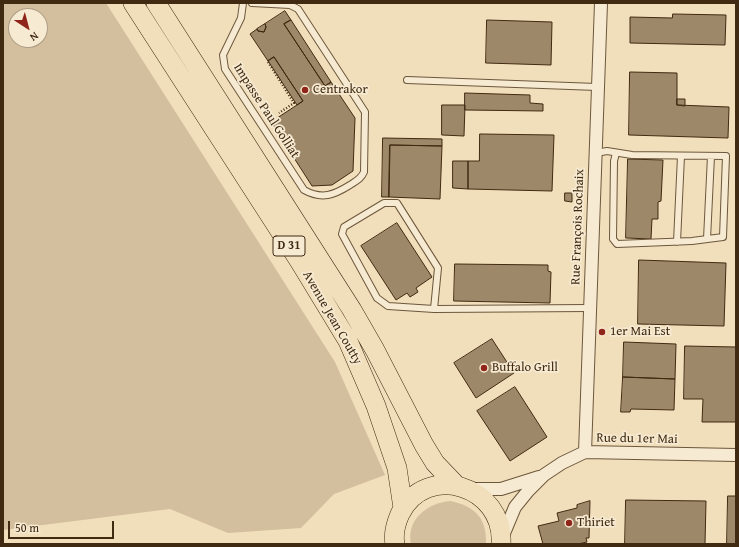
<!DOCTYPE html>
<html>
<head>
<meta charset="utf-8">
<style>
	body { margin:0 }
	#map { position:relative; width:739px; height:547px; overflow:hidden; background:#f1deba; font-family:"Gentium Book Plus",serif }
	canvas { display:block }
	.frame { position:absolute; inset:0; border:4px solid #412a12; pointer-events:none }
	.north { position:absolute; left:8px; top:8px; width:40px; height:40px; box-sizing:border-box; background:#f6ead2; border:1px solid #ae9d85; border-radius:50%; rotate:144deg; font-size:11px; font-weight:700; line-height:16px; text-align:center; color:#412a12 }
	.north::after { content:''; display:block; margin:auto; width:14px; height:18px; background:#8f2418; clip-path:polygon(50% 0,100% 100%,50% 72%,0 100%) }
	.scale { position:absolute; left:8px; top:521px; width:106px; height:18px; box-sizing:border-box; border:2px solid #412a12; border-top:0; padding-left:5px; font-size:12px; line-height:14px; white-space:nowrap; color:#412a12; -webkit-text-stroke:3px #f6ead2; paint-order:stroke }
</style>
</head>
<body>
<div id="map">
<canvas width="739" height="547"></canvas>
<div class="frame"></div>
<div class="north">N</div>
<div class="scale">50 m</div>
</div>
<script>
const context = document.querySelector('canvas').getContext('2d');
context.lineJoin = 'round';
function paint(path, color) { context.fillStyle = color; context.fill(path, 'evenodd'); }
function trace(path, color, width, dash) { context.strokeStyle = color; context.lineWidth = width; context.lineCap = dash ? 'butt' : 'round'; context.setLineDash(dash || []); context.stroke(path); }
function label(font, color, halo, rows, align = 'center') {
  context.font = font + ' "Gentium Book Plus",serif'; context.lineWidth = 3.5; context.setLineDash([]); context.textBaseline = 'middle'; context.strokeStyle = halo; context.fillStyle = color; for (const [text, x, y, turn = 0] of rows) {
    context.save(); context.translate(x, y); context.rotate((+turn || 0) * Math.PI / 180); context.textAlign = isNaN(turn) ? turn : align; if (halo) context.strokeText(text, 0, 0); context.fillText(text, 0, 0); context.restore();
  }
}
const green = new Path2D(`
	M3,3H106L335,362L385,475L334,494L301,528L228,533L170,509L3,530ZM16,16H40V40H16Z
	M450,501C475,506 487,518 486,544H411C406,519 428,503 450,501Z`);
const building = new Path2D(`
	M285,11L291,20L284,24L325,86L331,82L355,118L353,171L332,185L312,186L271,122L303,101L274,57L268,61L250,34L257,29L258,31L264,32L266,27L265,24Z
	M673,14L726,15L725,45L630,43V17L672,18Z
	M291,20L331,82L325,86L284,24Z
	M487,20L552,22L551,65L486,63Z
	M265,24L266,27L264,32L258,31L257,29Z
	M274,57L303,101L297,105L268,61Z
	M630,72L677,73V105L729,107L728,138L629,135Z
	M465,93L530,95V103L543,104V111L465,110Z
	M677,99H685V106L677,105Z
	M442,105H465L464,136L442,135Z
	M480,134L554,135L552,191L468,189V161H479Z
	M383,138L442,139V146L390,145L389,197H382Z
	M390,145L442,146L440,199L389,197Z
	M628,159L663,160L661,201L658,202V219H652L651,239L626,238Z
	M453,161H468V189L453,188Z
	M565,193H572V202L565,201Z
	M397,223L432,277L416,288L418,292L410,297L407,293L396,300L361,246Z
	M639,260L726,263L724,326L638,324Z
	M455,264L548,265V271L551,272L550,303L454,301Z
	M492,339L514,373L476,398L454,363Z
	M624,342L676,344L675,379L623,377Z
	M685,346L736,347V422H702L703,399H684Z
	M623,377L675,379L674,410L631,409L630,412H621Z
	M515,387L547,437L510,461L477,411Z
	M728,496H736V544H727Z
	M626,500L706,501L705,544H625Z
	M590,501L589,538H586L587,542L578,544H543L538,526L559,521L557,513L577,508V505Z`);
const path = new Path2D(`
	M268,62L294,103L279,113`);
const service = new Path2D(`
	M243,3L241,18L223,55L225,69L304,190C322,200 334,195 350,185C356,181 361,179 364,172L365,112L298,9L290,5L252,3
	M407,80L597,87
	M596,153L607,151L632,155L726,156L723,237L692,241L617,244L613,239L614,161L616,153
	M707,239L711,156
	M677,242L681,156
	M434,309L438,268L397,203H384L344,227L342,234L377,298L388,306L434,309L589,308`);
const minor = new Path2D(`
	M585,452L601,3
	M470,489H501L539,477
	M502,538L515,507L528,491L544,475L562,463L585,452L736,455`);
const primary = new Path2D(`
	M133,3L300,262L348,341L376,406L397,468L403,508
	M156,3L352,310L375,350L424,445L435,463L457,486
	M395,544C393,534 396,523 400,514C426,461 505,486 501,544`);
const markers = [
	[305,90,4,"#8f2418"],
	[602,332,4,"#8f2418"],
	[484,368,4,"#8f2418"],
	[569,523,4,"#8f2418"]
];
const shields = [
	[289,246,32]
];
const shieldNames = [
	["D 31",289,246]
];
const poiNames = [
	["Centrakor",313,90],
	["1er Mai Est",610,332],
	["Buffalo Grill",492,368],
	["Thiriet",577,523]
];
const streetNames = [
	["Impasse Paul Golliat",266,111,57],
	["Rue François Rochaix",578,227,-88],
	["Avenue Jean Coutty",332,318,60],
	["Rue du 1er Mai",637,439,1]
];
paint(green, '#d3bf9d');
paint(building, '#9d8869');
trace(building, '#412a12', 1);
trace(service, '#6d573c', 8);
trace(minor, '#6d573c', 14);
trace(primary, '#412a12', 20);
trace(path, '#412a12', 2.5, [1, 2]);
trace(service, '#f6ead2', 6);
trace(minor, '#f6ead2', 12);
trace(primary, '#f1deba', 19);
for (const [x, y, r, color] of markers) { const dot = new Path2D(); dot.arc(x, y, r, 0, 2 * Math.PI); context.fillStyle = color; context.fill(dot); trace(dot, '#f6ead2', 1.5); }
for (const [x, y, w] of shields) { const box = new Path2D(); box.roundRect(x - w / 2, y - 10, w, 20, 3); context.fillStyle = '#f6ead2'; context.fill(box); trace(box, '#412a12', 1); }
label('bold 12px', '#412a12', null, shieldNames);
label('13px', '#412a12', '#f6ead2', poiNames, 'left');
label('13px', '#412a12', '#f6ead2', streetNames);
</script>
</body>
</html>
